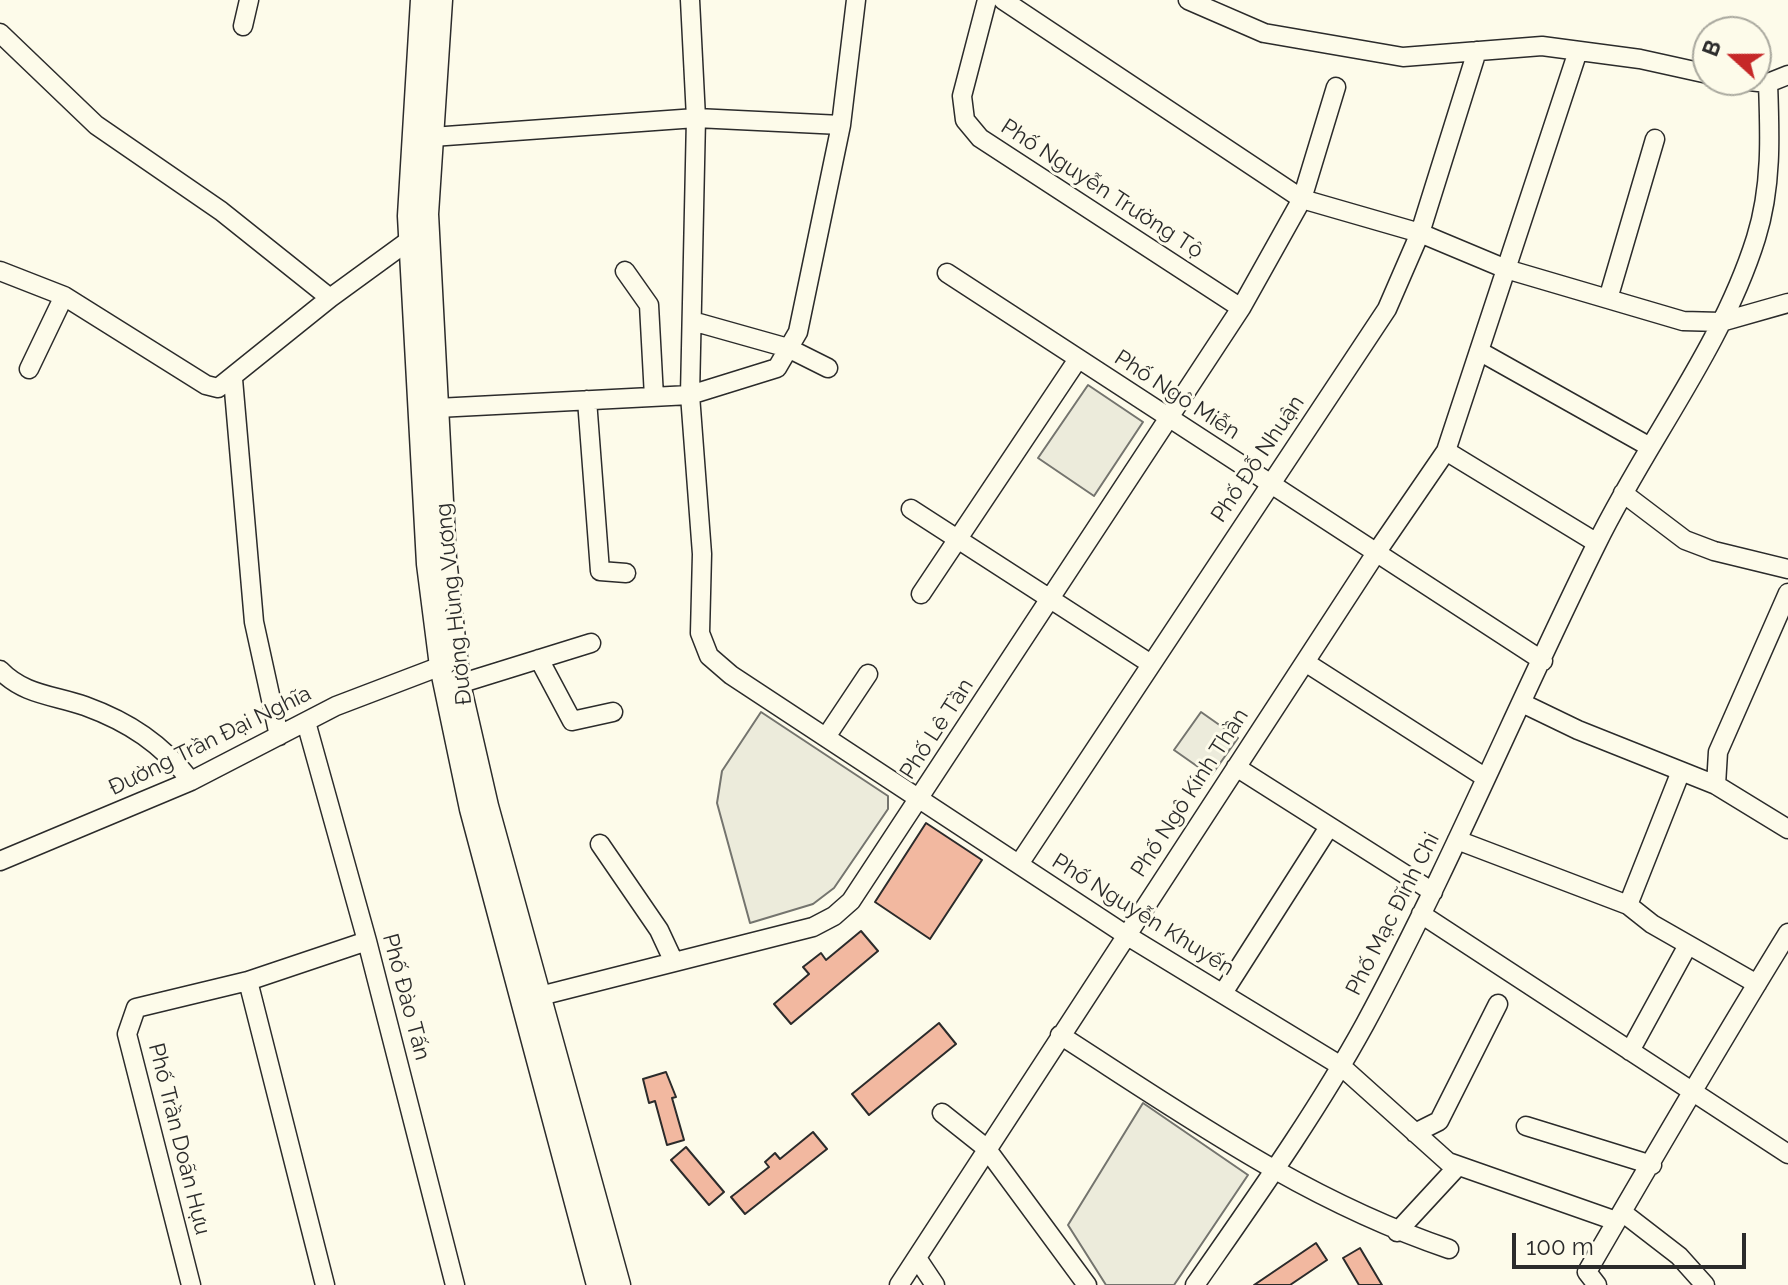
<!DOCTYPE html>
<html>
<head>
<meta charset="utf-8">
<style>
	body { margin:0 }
	#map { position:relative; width:1788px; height:1285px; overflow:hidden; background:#fdfbea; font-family:Raleway,sans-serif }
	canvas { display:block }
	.north { position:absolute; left:1692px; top:16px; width:80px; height:80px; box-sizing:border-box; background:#fdfbea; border:2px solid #a9a89e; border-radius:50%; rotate:291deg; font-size:22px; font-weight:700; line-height:32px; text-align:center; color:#2b2b2b }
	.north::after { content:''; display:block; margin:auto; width:28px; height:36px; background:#c62828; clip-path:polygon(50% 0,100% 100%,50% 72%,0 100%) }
	.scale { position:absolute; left:1512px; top:1233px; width:234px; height:36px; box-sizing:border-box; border:4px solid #2b2b2b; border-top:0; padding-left:10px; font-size:24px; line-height:28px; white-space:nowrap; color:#2b2b2b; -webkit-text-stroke:6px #fdfbea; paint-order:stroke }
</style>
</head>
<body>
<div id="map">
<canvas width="1788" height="1285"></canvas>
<div class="north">B</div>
<div class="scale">100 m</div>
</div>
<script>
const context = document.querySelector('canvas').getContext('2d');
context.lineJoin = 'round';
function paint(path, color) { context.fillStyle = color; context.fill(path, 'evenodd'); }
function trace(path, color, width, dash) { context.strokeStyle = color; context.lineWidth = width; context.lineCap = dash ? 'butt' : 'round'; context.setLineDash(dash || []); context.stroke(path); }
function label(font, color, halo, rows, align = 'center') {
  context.font = font + ' Raleway,sans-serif'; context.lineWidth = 6; context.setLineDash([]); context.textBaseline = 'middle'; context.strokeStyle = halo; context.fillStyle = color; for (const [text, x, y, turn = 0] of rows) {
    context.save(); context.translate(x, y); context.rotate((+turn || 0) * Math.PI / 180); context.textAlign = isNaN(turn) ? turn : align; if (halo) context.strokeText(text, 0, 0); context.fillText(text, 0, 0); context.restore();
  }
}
const green = new Path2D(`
	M1088,385L1143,422L1094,496L1038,458Z
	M761,712L888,796V809L834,888L813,904L750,923L717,803L722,771Z
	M1201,712L1238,738L1211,776L1174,750Z
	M1143,1103L1248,1175L1174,1285H1106L1068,1225Z`);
const building = new Path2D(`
	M926,823L982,860L930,939L875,902Z
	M861,931L878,951L791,1024L774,1004L809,974L803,967L821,953L826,960Z
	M939,1023L956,1044L869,1115L852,1094Z
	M666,1072L676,1097L672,1098L684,1140L667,1145L655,1101L649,1103L643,1079Z
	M813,1132L827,1149L745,1214L731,1197L769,1167L765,1162L775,1153L780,1159Z
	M686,1147L724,1192L709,1205L671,1160Z
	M1316,1243L1327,1260L1290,1285H1254Z
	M1360,1248L1382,1285H1359L1343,1258Z`);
const minor = new Path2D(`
	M690,0L696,118L690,395L702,554L700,633L709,656L731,675L1126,935L1341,1066L1448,1162L1616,1221
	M987,0L962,96L965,120L980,138L1241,308
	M1003,0L1302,199L1420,233L1506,269L1683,321L1721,322L1788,303
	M1188,0L1264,33L1403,57L1542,46L1640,59L1708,74
	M243,26L249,0
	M0,33L96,125L221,211L330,298L411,239
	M1739,80L1768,83L1788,75
	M432,137L696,118L841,125
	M0,271L64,296L206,385L218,388L330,298
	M625,271L649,305L654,397
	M947,273L1543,661
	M1608,299L1655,139
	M692,321L788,348L828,368
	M1479,351L1650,447
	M29,369L64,296
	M233,379L254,622L279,736
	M587,400L600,571L626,573
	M437,408L690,395L777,368L798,332L841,125L856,0
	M1446,451L1597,543
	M1623,493L1685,540L1714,551L1788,569
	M911,509L1151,664
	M921,594L1078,359
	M539,659L572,721L613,712
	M1305,662L1486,778
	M0,670C24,695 53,695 85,706C129,722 162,744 191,781
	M459,684L591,643
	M1522,703L1578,730L1716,785L1788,829
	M306,722L367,941L455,1285
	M826,737L868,674
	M1236,767L1433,892
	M1716,785L1718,752L1788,593
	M1457,840L1628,905L1652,924L1757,984
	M600,844L659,930L673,960
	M0,861L191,781L336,706L441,666
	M1019,864L1387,309L1420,233L1477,51
	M1628,905L1681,771
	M1421,914L1788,1154
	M248,981L325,1285
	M1223,993L1329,827
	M540,996L813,927L834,916L851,901L1241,308L1302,199L1336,87
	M1060,1035C1186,1116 1306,1201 1449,1249
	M1630,1051L1688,945
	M942,1113L986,1148L1087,1285
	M1526,1126L1652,1165
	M1415,1133L1439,1121L1498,1004
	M1622,1212L1679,1256L1705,1285
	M1397,1232L1458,1166
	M917,1258L935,1285
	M191,1285L127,1034L136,1008L248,981L367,941
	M899,1285L1376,553L1446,451L1578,51
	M1195,1285C1254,1200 1315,1115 1365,1024C1450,867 1518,702 1597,543C1647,441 1722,347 1756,238C1772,187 1770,135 1768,83
	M1597,1285L1587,1272C1653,1158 1719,1045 1788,933`);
const major = new Path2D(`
	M422,0L409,216L428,564L441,666L471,809L598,1285
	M441,0L427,214L445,559L459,684L487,806L619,1285`);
const streetNames = [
	["Phố Nguyễn Trường Tộ",1102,189,33],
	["Phố Ngô Miễn",1177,395,33],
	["Phố Đỗ Nhuận",1258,459,-56],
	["Đường Hùng Vương",454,604,-96],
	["Phố Lê Tần",937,729,-57],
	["Đường Trần Đại Nghĩa",210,741,-26],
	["Phố Ngô Kính Thần",1190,793,-57],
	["Phố Mạc Đĩnh Chi",1393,914,-63],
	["Phố Nguyễn Khuyến",1143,915,32],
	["Phố Đào Tấn",406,997,75],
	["Phố Trần Doãn Hựu",179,1139,76]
];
paint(green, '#ecebdb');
trace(green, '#74746e', 2);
paint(building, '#f2b8a0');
trace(building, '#2b2b2b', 2);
trace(minor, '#2b2b2b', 21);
trace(major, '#2b2b2b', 25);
trace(minor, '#fdfbea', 18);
trace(major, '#fdfbea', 22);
label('22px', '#2b2b2b', '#fdfbea', streetNames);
</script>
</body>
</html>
